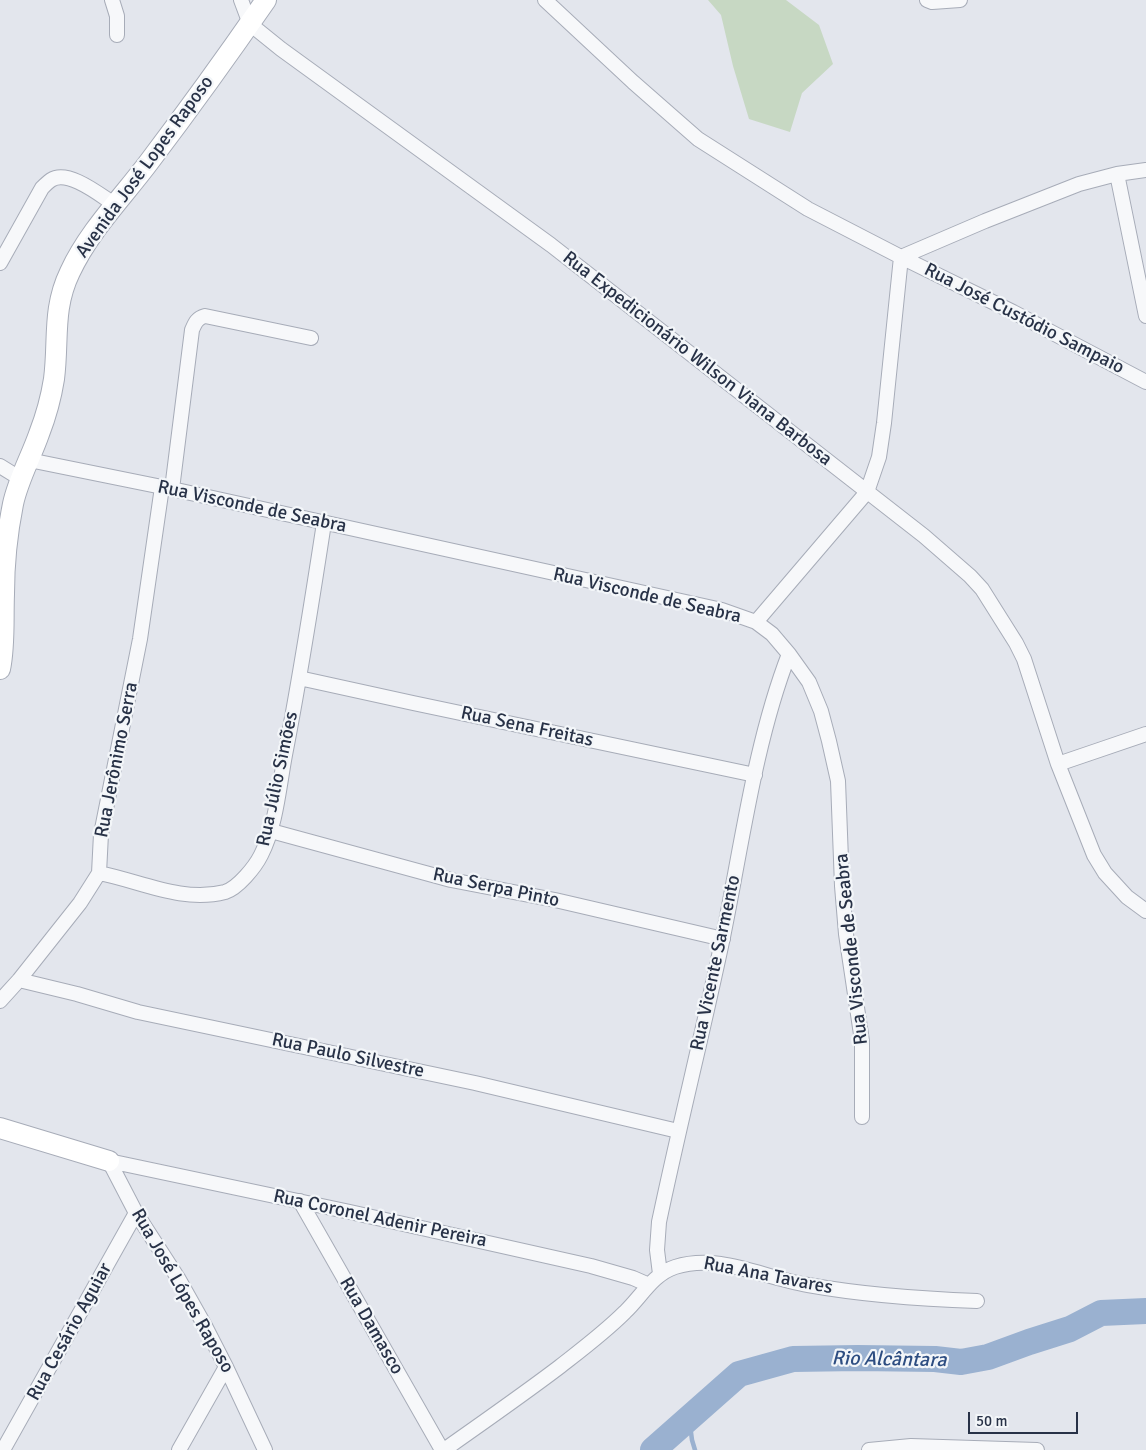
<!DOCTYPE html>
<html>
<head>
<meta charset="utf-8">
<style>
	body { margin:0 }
	#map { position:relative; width:1146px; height:1450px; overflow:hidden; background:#e3e6ed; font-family:Signika,sans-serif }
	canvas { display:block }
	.scale { position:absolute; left:968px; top:1412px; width:110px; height:22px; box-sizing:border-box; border:2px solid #283247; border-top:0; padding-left:6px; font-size:15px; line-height:18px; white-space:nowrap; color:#283247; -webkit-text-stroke:4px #f3f6f9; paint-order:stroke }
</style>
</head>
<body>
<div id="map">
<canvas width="1146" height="1450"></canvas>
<div class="scale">50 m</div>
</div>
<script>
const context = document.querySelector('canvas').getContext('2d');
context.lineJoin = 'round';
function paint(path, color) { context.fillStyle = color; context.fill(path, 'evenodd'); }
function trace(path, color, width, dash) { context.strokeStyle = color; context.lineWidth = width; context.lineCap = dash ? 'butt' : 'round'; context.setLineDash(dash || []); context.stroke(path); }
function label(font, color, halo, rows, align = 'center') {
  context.font = font + ' Signika,sans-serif'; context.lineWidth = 4.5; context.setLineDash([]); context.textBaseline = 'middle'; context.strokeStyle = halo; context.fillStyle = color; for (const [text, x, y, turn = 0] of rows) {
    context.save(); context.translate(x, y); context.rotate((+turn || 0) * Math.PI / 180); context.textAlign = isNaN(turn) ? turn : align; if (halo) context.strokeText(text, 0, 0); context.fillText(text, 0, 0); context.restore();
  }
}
const green = new Path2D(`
	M708,0H786L819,25L833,64L802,93L790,132L749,119L733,66L721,15Z`);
const stream = new Path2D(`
	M689,1417L692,1440L695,1450`);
const river = new Path2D(`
	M653,1450L739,1374L793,1359L858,1358L935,1359L961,1362L988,1357L1029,1342L1070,1329L1101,1313L1146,1311`);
const street = new Path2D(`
	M112,0L117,16V35
	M241,0L250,24L281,49L551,245L924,536L970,576L982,589L1016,643L1024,659L1058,764L1094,855L1105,873L1127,897L1146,911
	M545,0L633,82L698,139L808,209L901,257L1013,312L1146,382
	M927,0L932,2L960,0
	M1117,174L1146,316
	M901,257L985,221L1079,184L1117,174L1146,170
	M0,263L42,188C45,185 48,182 51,180C68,169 100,195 114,204
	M29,460L172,489L722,610L756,622L772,634L789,654L809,682L821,711L829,741L838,781L842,886L846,934L862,1041V1117
	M0,466L21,479
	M172,489L192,330C195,323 197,318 205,316L311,338
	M756,622L867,492L879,457L884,423L901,257
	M299,678L413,703L755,775
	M1058,764L1146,734
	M271,831L451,880L555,900L723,939
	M99,873C140,881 182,903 225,892C238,888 255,867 261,855C276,826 279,787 285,755C300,678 312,601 324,523
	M19,980L77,994L138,1012L475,1083L678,1131
	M0,1001L19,980L80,903L99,873L101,834L140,639L162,487
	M109,1161L350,1212L591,1266L633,1278L649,1285
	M109,1161L136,1213L178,1278L205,1326L226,1367L265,1450
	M300,1201L442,1450
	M660,1274L657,1250L659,1222C679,1127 703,1032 723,937C742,844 755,742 789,654
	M3,1450L136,1213
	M179,1450L226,1367
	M444,1450C482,1423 521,1396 558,1368C581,1350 604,1333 625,1312C641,1297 653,1274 675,1267C720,1253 763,1278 808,1285C864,1295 920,1299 977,1301
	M869,1450L911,1446L1037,1450`);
const secondary = new Path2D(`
	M0,669C5,646 3,618 4,594C4,564 7,534 13,504C18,480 31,457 39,434C46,416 51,398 54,379C59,341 52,309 70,272C89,231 122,198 149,162C189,109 228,55 266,0
	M0,1128L109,1161`);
const streetNames = [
	["Avenida José Lopes Raposo",145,167,-54],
	["Rua José Custódio Sampaio",1024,319,27],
	["Rua Expedicionário Wilson Viana Barbosa",697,359,38],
	["Rua Visconde de Seabra",252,507,12],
	["Rua Visconde de Seabra",647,596,13],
	["Rua Sena Freitas",527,727,12],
	["Rua Jerônimo Serra",117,760,-79],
	["Rua Júlio Simões",278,779,-78],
	["Rua Serpa Pinto",496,888,12],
	["Rua Visconde de Seabra",852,949,-96],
	["Rua Vicente Sarmento",716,963,-78],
	["Rua Paulo Silvestre",348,1056,12],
	["Rua Coronel Adenir Pereira",380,1219,12],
	["Rua Ana Tavares",768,1276,11],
	["Rua José Lópes Raposo",182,1291,60],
	["Rua Damasco",371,1326,60],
	["Rua Cesário Aguiar",70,1332,-61]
];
const waterNames = [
	["Rio Alcântara",889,1360,1]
];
paint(green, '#c7d8c3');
trace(stream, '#9ab1d0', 4.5);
trace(river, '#9ab1d0', 26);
trace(street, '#a7acb8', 16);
trace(secondary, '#a7acb8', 22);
trace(street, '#f7f8fa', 14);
trace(secondary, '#fff', 20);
label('19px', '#283247', '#f3f6f9', streetNames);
label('italic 20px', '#2d4d81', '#f3f6f9', waterNames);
</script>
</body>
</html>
